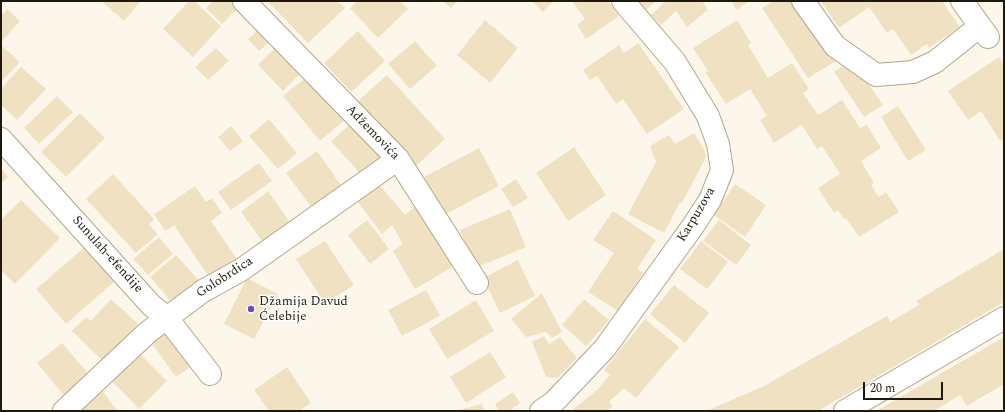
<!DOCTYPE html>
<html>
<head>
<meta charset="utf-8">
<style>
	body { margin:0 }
	#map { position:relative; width:1005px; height:412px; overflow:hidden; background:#fdf7eb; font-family:Spectral,serif }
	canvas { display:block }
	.frame { position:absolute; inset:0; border:2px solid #1e180e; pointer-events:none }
	.scale { position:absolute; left:863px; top:382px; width:80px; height:18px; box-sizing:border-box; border:2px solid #1e180e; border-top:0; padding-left:5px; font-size:12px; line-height:14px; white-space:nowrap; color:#1e180e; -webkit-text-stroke:3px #fff; paint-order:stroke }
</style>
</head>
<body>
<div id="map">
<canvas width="1005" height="412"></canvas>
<div class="frame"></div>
<div class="scale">20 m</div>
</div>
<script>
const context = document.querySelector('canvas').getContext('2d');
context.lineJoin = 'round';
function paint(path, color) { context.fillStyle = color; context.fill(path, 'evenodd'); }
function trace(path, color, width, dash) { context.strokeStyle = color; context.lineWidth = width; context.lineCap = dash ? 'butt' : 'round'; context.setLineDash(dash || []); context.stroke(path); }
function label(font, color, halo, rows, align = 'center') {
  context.font = font + ' Spectral,serif'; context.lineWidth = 3; context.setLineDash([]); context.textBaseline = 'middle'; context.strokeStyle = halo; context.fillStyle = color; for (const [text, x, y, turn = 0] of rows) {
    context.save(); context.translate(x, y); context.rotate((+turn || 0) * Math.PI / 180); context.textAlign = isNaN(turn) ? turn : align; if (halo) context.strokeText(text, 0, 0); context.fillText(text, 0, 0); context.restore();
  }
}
const building = new Path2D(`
	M101,1H141L124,21Z
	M189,1H194L221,26L193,57L163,29Z
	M213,1H235L240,6L222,24L206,8Z
	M267,1H338L345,8L308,43Z
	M358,1H400L408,9L378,38L350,8Z
	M443,1H458L451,8Z
	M532,1H554L543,12Z
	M572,1H608L619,16L586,39L577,25L585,19Z
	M632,1H656L642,13Z
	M666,1H702L708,10L687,27L676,11L661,25L651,15Z
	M731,1H749L737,10Z
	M773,1H796L836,61L808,78L762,8Z
	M824,1H942L960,27L929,48L927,44L911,55L893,29L887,33L869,7L839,28L822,3Z
	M7,9L20,21L1,42V16Z
	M485,20L518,48L490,83L457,55Z
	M737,20L751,43L748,45L768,78L792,63L809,89L803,93L818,115L842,100L860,128L867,125L881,148L861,161L874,183L871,185L879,197L886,192L899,212L859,237L846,218L844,219L838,210L834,213L818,188L840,174L822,146L817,149L802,125L774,143L760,120L767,116L750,89L726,104L705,72L708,71L693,48Z
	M264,25L275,37L259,51L248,39Z
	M358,31L385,61L351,92L324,63Z
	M415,41L437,66L410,89L388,64Z
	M638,43L684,109L647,134L623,99L616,104L597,76L590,80L583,70L619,45L624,53Z
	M279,44L304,70L283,91L258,65Z
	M1,45L20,62L1,82Z
	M216,48L229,61L208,80L195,67Z
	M999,57L1004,65V138L1000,141L981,111L968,120L948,91Z
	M852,60L883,105L864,117L834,72Z
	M21,67L46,89L17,120L1,105V89Z
	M310,74L346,119L320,141L283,96Z
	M387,75L445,139L415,167L357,102Z
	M57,96L73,112L39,144L24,128Z
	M898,106L926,150L908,161L881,117Z
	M80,113L105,138L66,177L41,152Z
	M269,119L297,153L278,169L249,136Z
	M356,119L389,157L364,178L331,141Z
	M231,126L243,141L230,151L218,137Z
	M694,133L704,149L706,157L682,203L680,202L664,233L628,214L656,162L650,146L669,135L675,144Z
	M574,147L606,195L568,221L536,173Z
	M479,148L499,186L442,216L422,178Z
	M317,151L345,191L315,212L286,173Z
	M259,163L272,181L231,210L218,192Z
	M1,168L8,177L1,183Z
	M113,174L154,219L149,224L158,234L136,253L86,199Z
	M516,179L528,198L513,207L501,189Z
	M378,183L405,215L420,202L459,263L415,289L393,251L403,244L392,225L382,234L357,201Z
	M735,184L766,205L745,237L714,215Z
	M195,186L206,202L212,198L222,213L211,221L240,264L213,283L174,225L165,231L154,214Z
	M268,191L294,228L267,248L241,212Z
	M21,200L60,238L15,284L1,270V220Z
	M510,209L526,247L475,268L460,230Z
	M613,211L656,240L637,269L643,273L618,311L588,292L614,253L593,240Z
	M367,220L389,249L370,264L348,235Z
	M719,220L751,245L736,265L703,241Z
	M159,237L173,254L148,275L133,259Z
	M325,241L354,285L325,304L296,259Z
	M701,241L728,262L707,289L680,269Z
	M86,246L115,281L66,324L36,289Z
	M1004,249V302L818,411H706L764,386L887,316L890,322L919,305L916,301Z
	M176,255L202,284L176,307L150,277Z
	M518,260L535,296L500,313L483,278Z
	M247,278L278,294L254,339L224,324Z
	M674,285L709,313L685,343L650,314Z
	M426,290L440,316L402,336L388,310Z
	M542,293L562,332L552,338L546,332L526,337L511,319Z
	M111,299L138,324L103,361L72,331L86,317L91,321Z
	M584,299L609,320L586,346L562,325Z
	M476,300L494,331L447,359L429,329Z
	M645,319L679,347L636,398L624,388L609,402L613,406L607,411H571L598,389L610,375L604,370Z
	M169,322L197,362L176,377L148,338Z
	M544,336L549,344L560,337L577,358L557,378L546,377L532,342Z
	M1004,337V384L967,406L960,395L934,411H876Z
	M62,343L91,377L66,398L37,363Z
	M135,349L167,381L139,409L107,376Z
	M490,352L506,377L466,403L450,377Z
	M287,367L311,403L299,411H269L254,390Z
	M100,387L117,411H76Z
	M513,392L520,403L509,411H499L495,404Z
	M482,404L484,411H455Z`);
const minor = new Path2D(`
	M244,1L398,159L477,283
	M803,1L835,46L876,75L913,72L935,62L980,26
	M962,1L988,37
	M1,139L151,305L167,318L210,374
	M64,411L148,332L203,291L241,270L398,159
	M541,411L554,402L605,348L693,226L710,200L722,170L718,144L708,116L675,62L623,1`);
const tertiary = new Path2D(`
	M845,411L1004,318`);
const markers = [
	[251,309,4,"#6b4ac3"]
];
const streetNames = [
	["Adžemovića",372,133,46],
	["Karpuzova",697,215,-59],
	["Sunulah-efendije",107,255,48],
	["Golobrdica",225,278,-33]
];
const poiNames = [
	["Džamija Davud",259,302],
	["Ćelebije",259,317]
];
paint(building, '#f0e1c3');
trace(minor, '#b3a589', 24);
trace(tertiary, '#b3a589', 24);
trace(minor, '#fff', 22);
trace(tertiary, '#fff', 22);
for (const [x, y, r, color] of markers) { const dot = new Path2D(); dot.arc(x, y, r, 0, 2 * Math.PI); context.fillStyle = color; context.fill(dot); trace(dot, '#fff', 1.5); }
label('13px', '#1e180e', '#fff', streetNames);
label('13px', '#1e180e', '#fff', poiNames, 'left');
</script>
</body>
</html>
